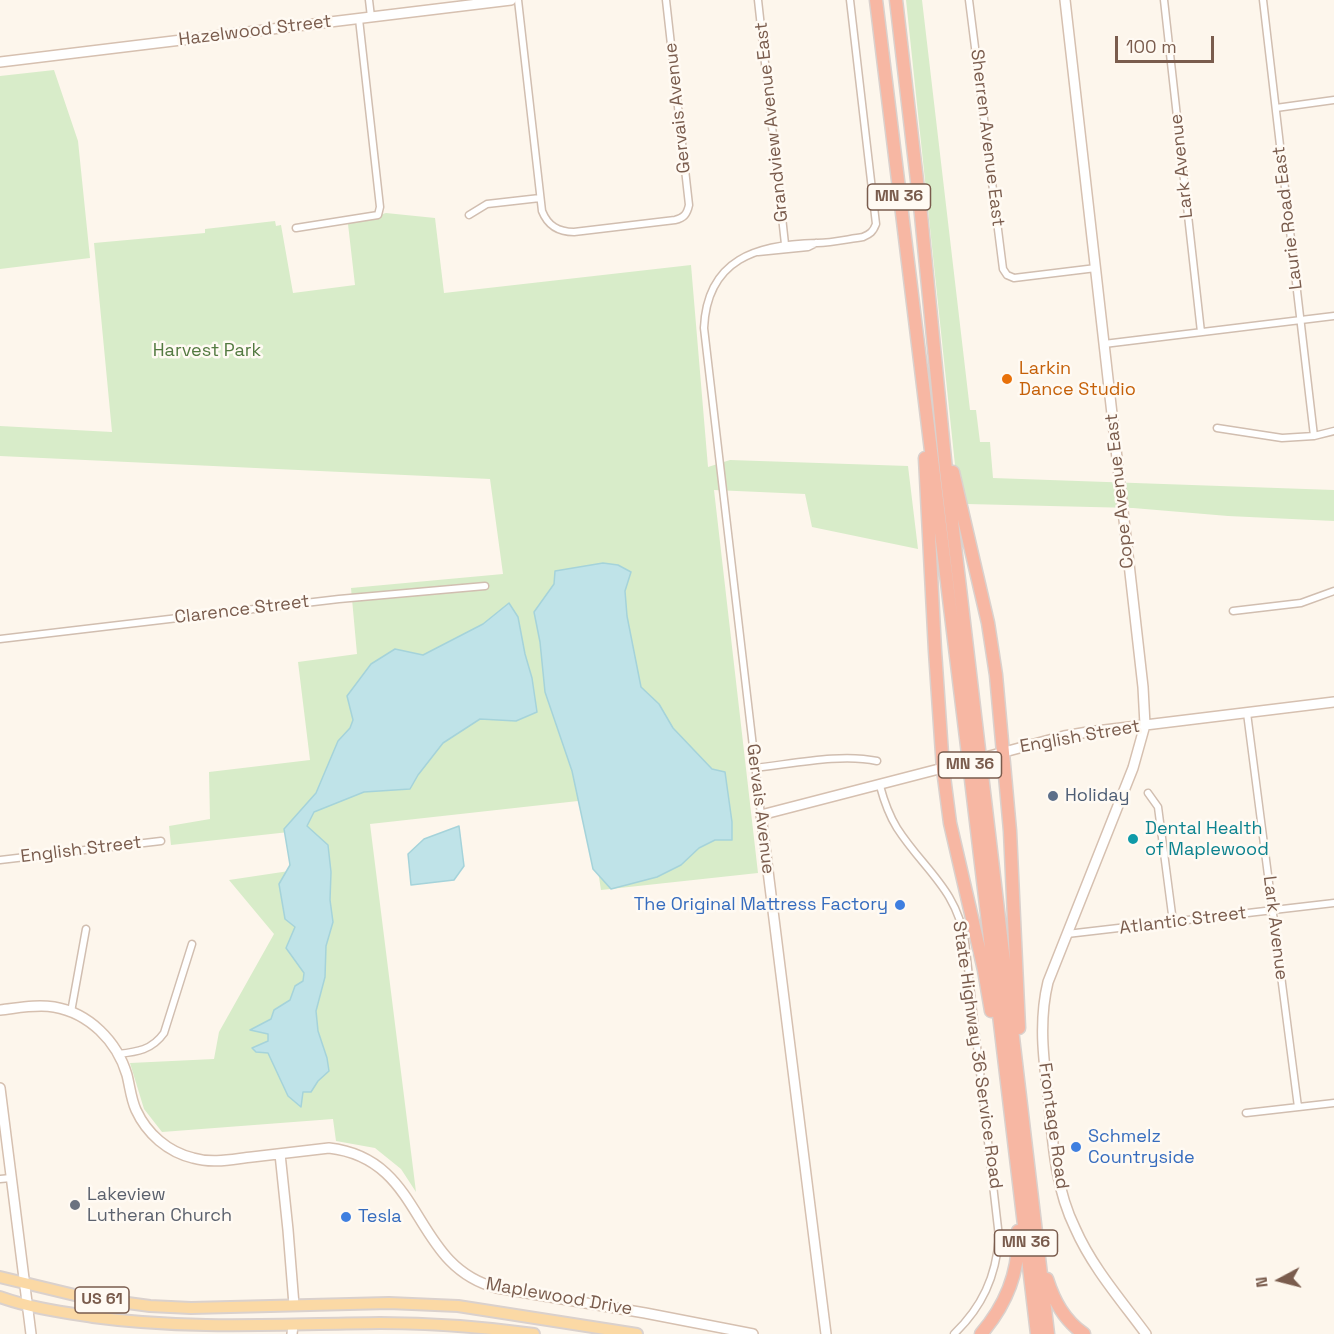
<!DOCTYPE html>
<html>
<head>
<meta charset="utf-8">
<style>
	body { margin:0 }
	#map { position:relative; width:1334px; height:1334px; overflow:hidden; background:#fdf6ec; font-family:"Space Grotesk",sans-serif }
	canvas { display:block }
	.north { position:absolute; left:1250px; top:1250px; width:60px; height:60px; -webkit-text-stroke:4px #fffaf3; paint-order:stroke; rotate:263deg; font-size:16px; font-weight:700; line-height:24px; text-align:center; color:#7a5c4d }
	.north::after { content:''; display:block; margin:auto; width:21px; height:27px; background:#7a5c4d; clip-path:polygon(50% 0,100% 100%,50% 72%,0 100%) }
	.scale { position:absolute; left:1115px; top:36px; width:99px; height:27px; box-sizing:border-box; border:3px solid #7a5c4d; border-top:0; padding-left:8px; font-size:18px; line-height:21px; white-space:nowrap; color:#7a5c4d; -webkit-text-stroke:4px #fffaf3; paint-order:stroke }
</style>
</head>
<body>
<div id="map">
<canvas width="1334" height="1334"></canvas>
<div class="north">N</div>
<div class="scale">100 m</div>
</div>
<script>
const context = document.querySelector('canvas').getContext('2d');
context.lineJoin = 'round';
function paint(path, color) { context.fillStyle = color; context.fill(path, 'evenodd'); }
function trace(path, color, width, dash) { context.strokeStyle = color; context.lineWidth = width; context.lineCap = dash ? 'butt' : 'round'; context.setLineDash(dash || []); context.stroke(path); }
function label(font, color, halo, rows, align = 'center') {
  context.font = font + ' "Space Grotesk",sans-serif'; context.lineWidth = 5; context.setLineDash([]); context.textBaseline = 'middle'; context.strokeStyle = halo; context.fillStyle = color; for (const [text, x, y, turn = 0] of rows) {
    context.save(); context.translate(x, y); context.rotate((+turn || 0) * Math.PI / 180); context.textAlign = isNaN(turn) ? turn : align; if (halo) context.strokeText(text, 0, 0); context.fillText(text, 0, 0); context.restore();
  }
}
const green = new Path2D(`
	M906,0H922L970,410H976L980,442H990L993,478L1334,490V521L1228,516L1133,508L967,504L955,465Z
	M54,70L78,141L90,258L0,269V76Z
	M386,213L435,218L444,293L691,265L708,467L730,460L908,466L918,549L812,527L805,494L714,490L758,873L601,890L587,800L370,824L416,1192L401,1169L375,1148L336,1141L333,1119L162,1132L144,1109L130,1063L214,1059L219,1032L274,934L229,880L289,871V832L171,845L169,826L210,819L209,772L310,760L298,662L357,654L351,588L503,574L490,479L0,456V426L112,432L94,243L205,233V229L275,221L276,226L281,225L293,293L355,285L348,224Z`);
const water = new Path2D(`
	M603,563L618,565L631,572L625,591L627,616L641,687L659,704L673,728L712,769L725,772L732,822V840H715L699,848L681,865L657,877L611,889L593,869L572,771L545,692L540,642L534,612L554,584L555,571Z
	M509,603L518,617L525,654L532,678L537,712L516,721L480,719L443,743L418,775L410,789L364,792L314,812L307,826L328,845L331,872L330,900L333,922L326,946L325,977L316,1011L318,1031L327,1058L329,1071L318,1081L311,1092H303L301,1107L288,1096L268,1053L256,1052L252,1048L268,1041V1034L250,1030L271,1019L274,1010L290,1000L295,986L303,981L304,973L286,948L295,927L285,919L279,884L290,865L284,829L316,793L338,741L350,728L353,720L347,696L371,664L395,649L423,655L483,624Z
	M459,826L464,866L454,880L411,885L408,854L424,839Z`);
const street = new Path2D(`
	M369,0L371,17
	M518,0L542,211C548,226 558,232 574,232L675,220C684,218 687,214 689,205L666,0
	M758,0L785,244
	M969,0L1003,269L1007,275L1014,278L1096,268
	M1164,0L1201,332
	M1263,0L1314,436
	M1276,108L1334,100
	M469,215L487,204L540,198
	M296,228L378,215L380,207L359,19
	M758,252L808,247L816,243
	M1104,344L1334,316
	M1217,428L1282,438L1314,436L1334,431
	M1233,611L1301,603L1334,591
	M0,639L339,599L485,586
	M1247,713L1298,1107
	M755,768C792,764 841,753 877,761
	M880,786C884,801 889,815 897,828C924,870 957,889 965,942L999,1237C996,1277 982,1307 954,1334
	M1148,793L1158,807L1173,922
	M761,815L704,328C707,259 757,244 817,243C832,243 848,239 863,237C870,234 873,232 876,224L850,0
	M0,860L161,841
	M1067,934L1334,903
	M71,1012L86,929
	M118,1054C137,1052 152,1050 164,1033L192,944
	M1246,1113L1334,1103
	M0,1179L11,1178`);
const secondary = new Path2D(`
	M1065,0L1143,687L1145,725L1133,768L1048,982C1038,1023 1044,1063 1049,1104C1053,1147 1056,1189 1075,1228C1092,1267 1121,1300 1146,1334
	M0,62L511,0
	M982,758L1064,736L1088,732L1334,702
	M0,1010C18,1008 36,1004 54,1007C89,1013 117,1041 127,1075C130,1087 131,1099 136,1110C147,1134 168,1152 193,1158C213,1164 233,1159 252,1157C278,1154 303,1151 329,1148C426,1159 410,1266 497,1288L645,1313L753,1334
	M0,1088L31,1334
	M280,1154L288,1230L294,1305
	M292,1334L293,1325
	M826,1334L761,815L966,762`);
const primary = new Path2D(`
	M0,1277L83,1297L150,1306L191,1308L389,1303L458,1306L637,1334
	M0,1297C31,1308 61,1312 93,1317C189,1330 283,1324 380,1323C431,1323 483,1327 534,1334`);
const highway = new Path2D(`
	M876,0L967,746L1037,1334
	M896,0L921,215L946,470L1048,1334
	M925,458L935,651L943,769L950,823L984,970L991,1011
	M953,472L988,623L996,675L1010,831L1019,1028
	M1047,1279C1054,1301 1064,1320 1084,1334
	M981,1334C1006,1305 1020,1270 1018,1231`);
const secondaryBridge = new Path2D(`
	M966,762L982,758`);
const markers = [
	[1007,379,6,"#e8710a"],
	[1053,796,6,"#5c6f8a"],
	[1133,839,6,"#0f9aa8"],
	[900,905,6,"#3f7fe0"],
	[1076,1147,6,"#3f7fe0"],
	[75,1205,6,"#6b7280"],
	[346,1217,6,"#3f7fe0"]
];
const shields = [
	[899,197,63],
	[970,765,63],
	[1026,1243,63],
	[102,1300,54]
];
const shieldNames = [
	["MN 36",899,197],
	["MN 36",970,765],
	["MN 36",1026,1243],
	["US 61",102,1300]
];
const streetNames = [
	["Hazelwood Street",255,31,-7],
	["Gervais Avenue",678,108,-96],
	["Grandview Avenue East",772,122,-96],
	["Sherren Avenue East",987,138,83],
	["Lark Avenue",1182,166,-96],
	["Laurie Road East",1288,218,-97],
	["Cope Avenue East",1120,491,-96],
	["Clarence Street",242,610,-7],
	["English Street",1080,737,-10],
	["Gervais Avenue",760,809,83],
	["English Street",81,850,-7],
	["Atlantic Street",1183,921,-7],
	["Lark Avenue",1275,928,83],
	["State Highway 36 Service Road",977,1055,82],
	["Frontage Road",1053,1126,82],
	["Maplewood Drive",559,1297,10]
];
const parkNames = [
	["Harvest Park",207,351]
];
const foodNames = [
	["Larkin",1019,369],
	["Dance Studio",1019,390]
];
const serviceNames = [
	["Holiday",1065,796]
];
const cultureNames = [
	["Dental Health",1145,829],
	["of Maplewood",1145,850]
];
const shopNames = [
	["The Original Mattress Factory",888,905,"right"],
	["Schmelz",1088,1137],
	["Countryside",1088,1158],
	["Tesla",358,1217]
];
const worshipNames = [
	["Lakeview",87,1195],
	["Lutheran Church",87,1216]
];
paint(green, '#d8ecc9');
paint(water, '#bfe3e8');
trace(water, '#a5d3da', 1.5);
trace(street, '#d1beb0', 9);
trace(secondary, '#d6c0b0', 12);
trace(primary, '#dad1cd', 14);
trace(highway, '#dad1cd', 15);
trace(street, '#fff', 6);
trace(secondary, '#fff', 9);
trace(primary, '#fbd9a5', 10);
trace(highway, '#f7b7a3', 12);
trace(secondaryBridge, '#d6c0b0', 12, []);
trace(secondaryBridge, '#fff', 9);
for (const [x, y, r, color] of markers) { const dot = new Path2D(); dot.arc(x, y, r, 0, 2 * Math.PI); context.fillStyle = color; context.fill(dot); trace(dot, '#fffaf3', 2); }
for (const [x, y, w] of shields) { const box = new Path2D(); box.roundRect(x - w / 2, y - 13, w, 26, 4.5); context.fillStyle = '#fffaf3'; context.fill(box); trace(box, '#7a5c4d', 1.5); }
label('bold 16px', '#7a5c4d', null, shieldNames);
label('18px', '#7a5c4d', '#fffaf3', streetNames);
label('18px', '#537a41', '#fffaf3', parkNames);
label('18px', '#c56008', '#fffaf3', foodNames, 'left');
label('18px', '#4e5e75', '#fffaf3', serviceNames, 'left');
label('18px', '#0d838f', '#fffaf3', cultureNames, 'left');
label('18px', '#366cbe', '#fffaf3', shopNames, 'left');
label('18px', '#5b616d', '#fffaf3', worshipNames, 'left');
</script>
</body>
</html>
